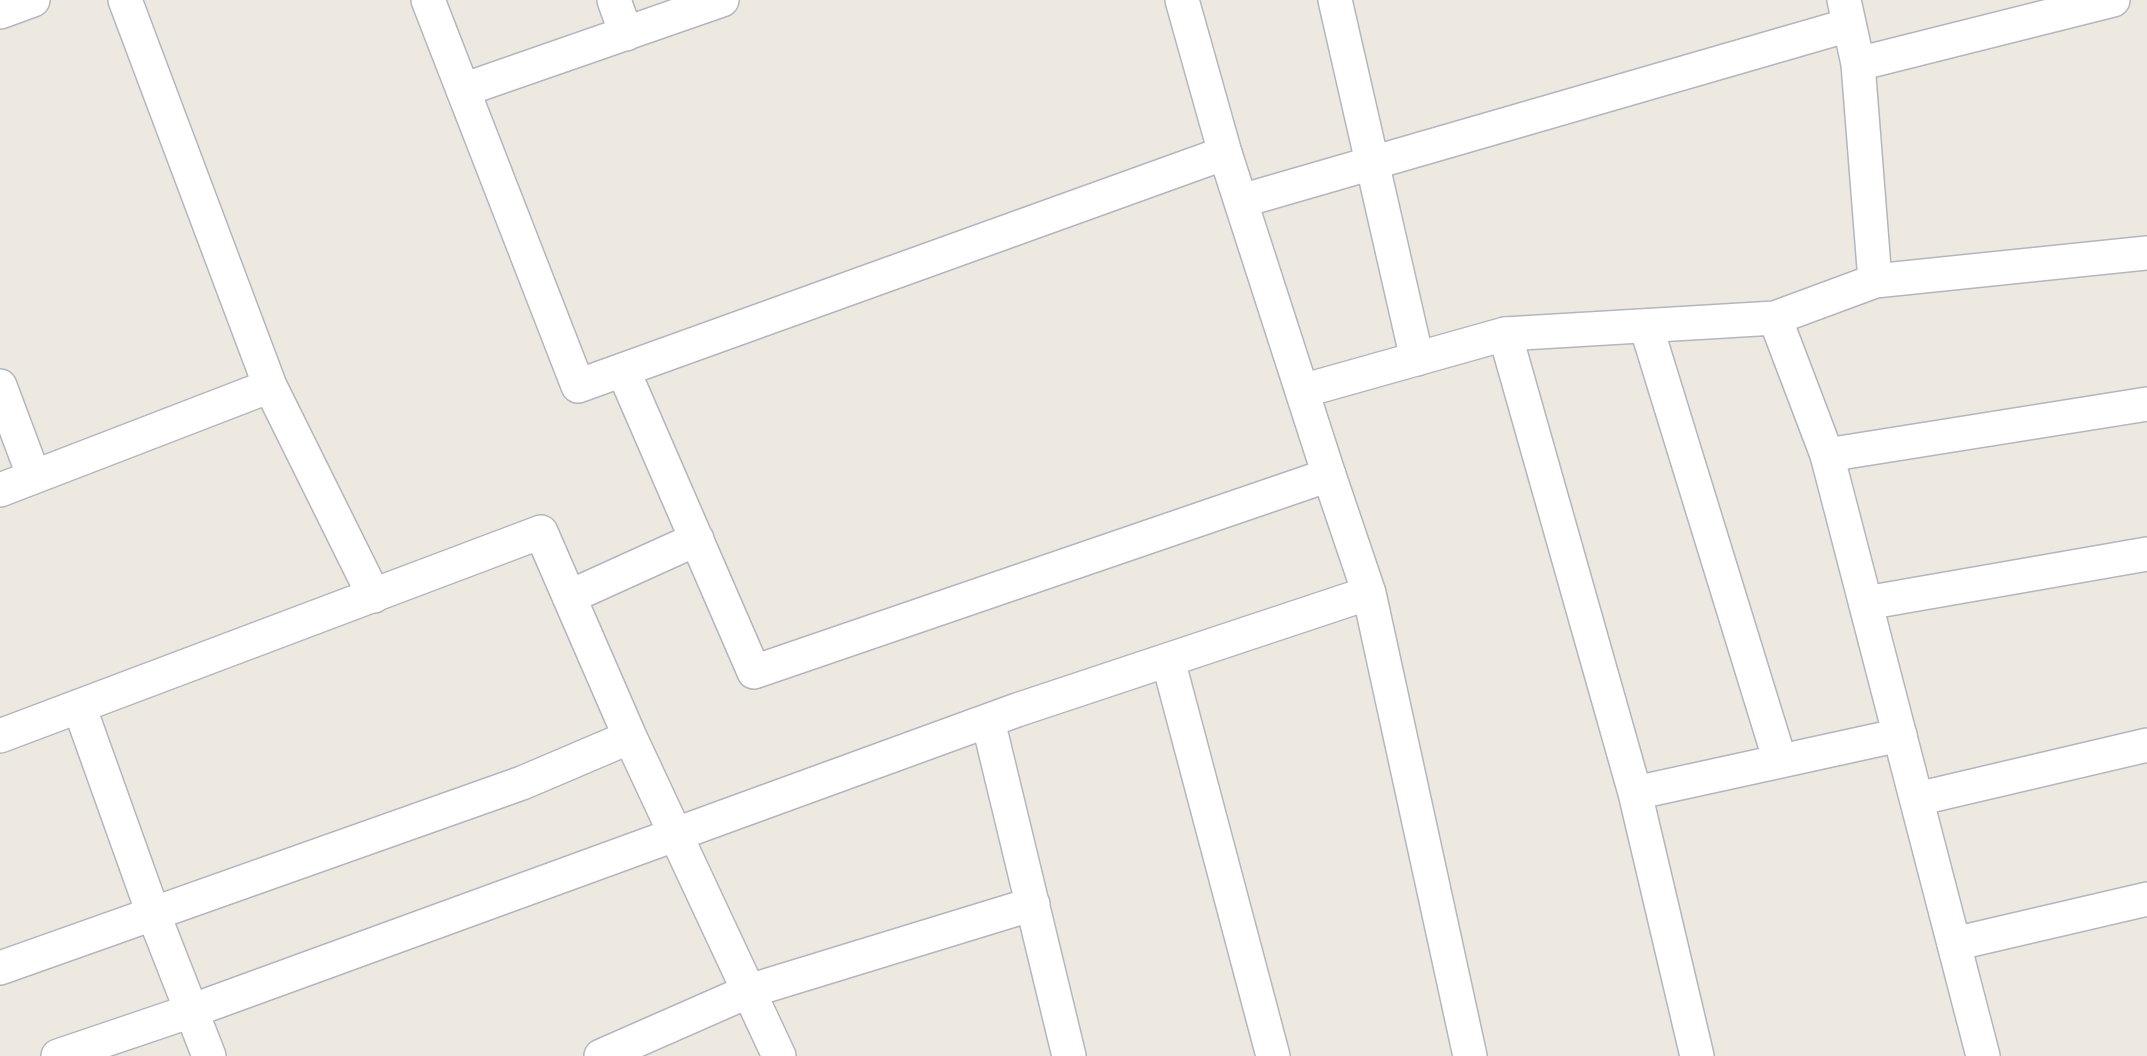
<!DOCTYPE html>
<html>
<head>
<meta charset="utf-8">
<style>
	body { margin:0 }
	canvas { display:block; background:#ede9e1 }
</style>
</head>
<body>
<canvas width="2147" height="1056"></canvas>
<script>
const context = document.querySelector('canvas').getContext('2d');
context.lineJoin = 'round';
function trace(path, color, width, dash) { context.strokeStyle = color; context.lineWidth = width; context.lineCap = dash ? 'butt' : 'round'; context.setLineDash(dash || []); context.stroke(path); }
const street = new Path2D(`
	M125,0L270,386L374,596
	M614,0L626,34
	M1182,0L1225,153
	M1335,0L1417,359
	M1844,0L1858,64L1875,281
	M0,12L33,0
	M1858,64L2113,0
	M463,90L722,0
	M1241,201L1849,25
	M1646,326L1780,761
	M1505,334L1635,793L1697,1056
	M623,370L754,672L1329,475L1369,593L1470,1056
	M0,386L34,477
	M1827,455L2147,404
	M0,490L270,386
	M569,597L697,539
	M1866,603L2147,554
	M1168,660L1273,1056
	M79,706L153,913L209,1056
	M988,721L1069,1056
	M0,736L541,532L630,737L779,1056
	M1635,793L1900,735
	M1917,799L2147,745
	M1954,944L2147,899
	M0,968L522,783L630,737
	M58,1056L191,1011L1017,710L1369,593
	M601,1056L749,991L1033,904`);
const secondary = new Path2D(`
	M428,0L578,386L1225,153L1329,475
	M1775,318L1875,281L2147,253
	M1302,391L1505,334L1775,318L1827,455L1983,1056`);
trace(street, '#b4b6bf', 36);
trace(secondary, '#b4b6bf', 36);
trace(street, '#fff', 33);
trace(secondary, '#fff', 33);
</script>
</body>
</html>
